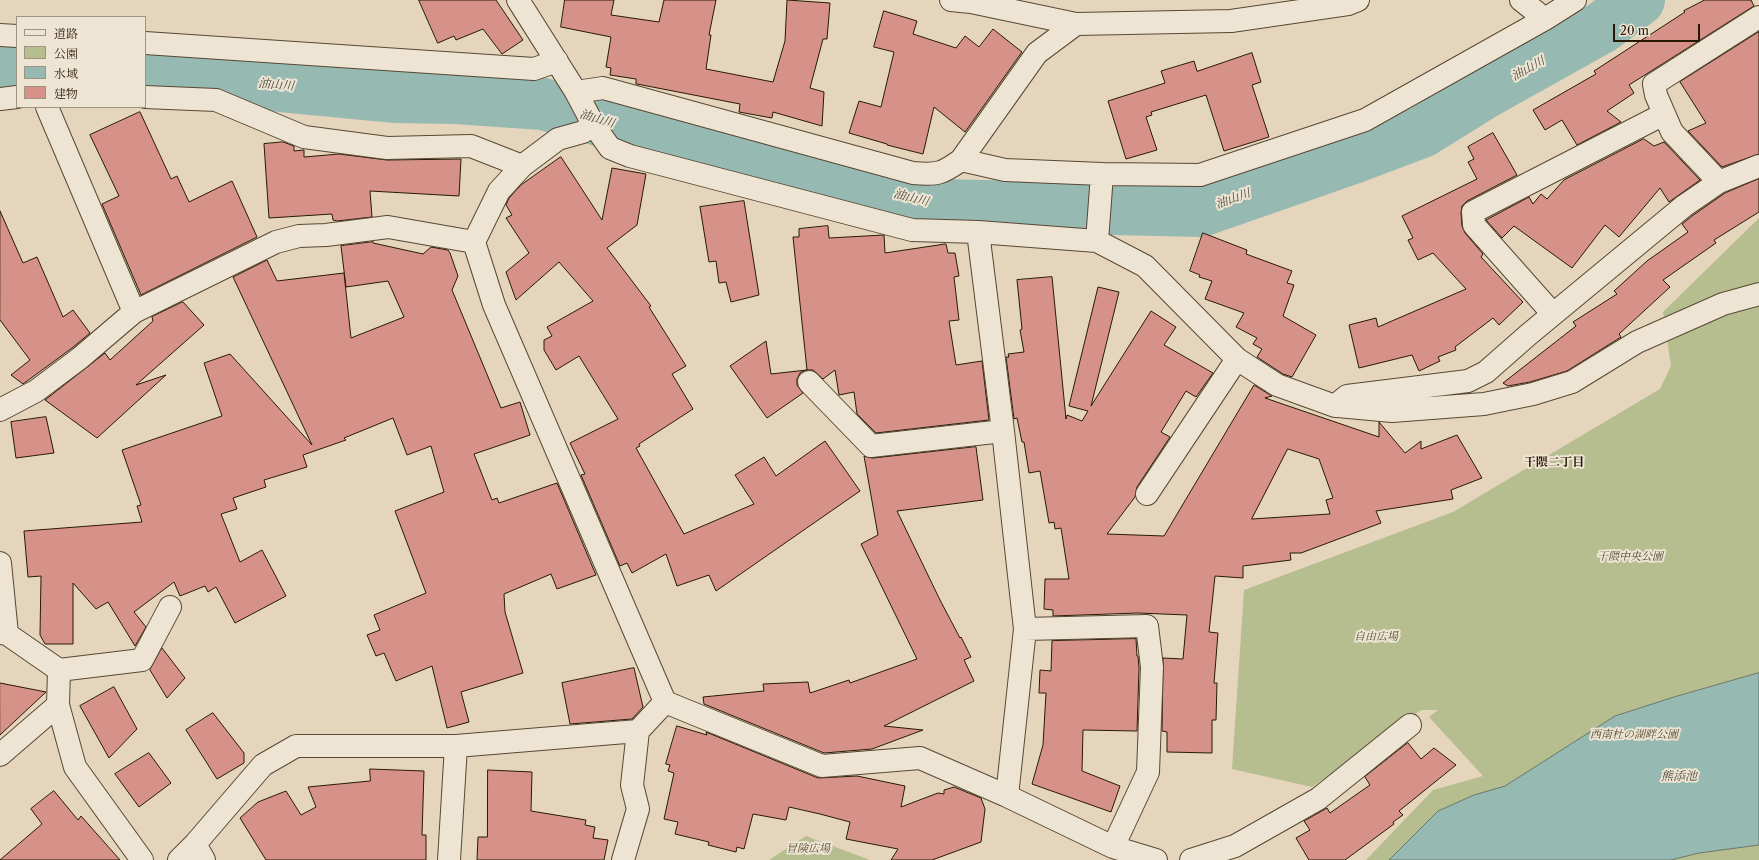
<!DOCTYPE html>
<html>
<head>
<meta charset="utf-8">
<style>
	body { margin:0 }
	#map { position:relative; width:1759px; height:860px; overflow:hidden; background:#e5d5bd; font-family:"Libre Caslon Text","Noto Serif JP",serif }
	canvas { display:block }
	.legend { position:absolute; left:16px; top:16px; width:130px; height:92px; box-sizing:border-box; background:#eee4d4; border:1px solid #9f9381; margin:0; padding:5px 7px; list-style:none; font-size:12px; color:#281905 }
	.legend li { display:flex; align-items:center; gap:8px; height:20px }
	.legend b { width:20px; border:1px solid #9f9381 }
	.scale { position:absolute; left:1613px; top:24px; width:87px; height:18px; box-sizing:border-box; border:2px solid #281905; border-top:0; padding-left:5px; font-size:12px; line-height:14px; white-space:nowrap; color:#281905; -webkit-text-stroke:3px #eee4d4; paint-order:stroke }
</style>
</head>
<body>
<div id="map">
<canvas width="1759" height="860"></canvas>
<ul class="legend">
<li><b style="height:5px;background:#eee4d4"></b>道路</li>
<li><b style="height:11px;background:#b6bd8f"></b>公園</li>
<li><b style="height:11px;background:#96b9b1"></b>水域</li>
<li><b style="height:11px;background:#d69288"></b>建物</li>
</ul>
<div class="scale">20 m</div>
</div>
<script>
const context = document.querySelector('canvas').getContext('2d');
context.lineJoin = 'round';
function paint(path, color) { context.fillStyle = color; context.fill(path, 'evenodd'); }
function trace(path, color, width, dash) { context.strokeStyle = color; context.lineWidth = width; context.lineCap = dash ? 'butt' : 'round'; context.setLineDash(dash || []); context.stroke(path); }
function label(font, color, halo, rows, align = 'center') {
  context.font = font + ' "Libre Caslon Text","Noto Serif JP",serif'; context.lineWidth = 4; context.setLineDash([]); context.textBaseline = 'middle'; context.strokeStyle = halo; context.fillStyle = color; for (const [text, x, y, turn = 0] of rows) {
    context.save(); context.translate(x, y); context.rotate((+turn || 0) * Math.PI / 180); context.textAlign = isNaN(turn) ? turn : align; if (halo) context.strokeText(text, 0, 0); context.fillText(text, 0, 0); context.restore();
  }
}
const green = new Path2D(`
	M1759,218V860H1366L1433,790L1483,776L1429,717L1438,710H1421L1312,787L1232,769L1244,590L1453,512L1660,389L1671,366L1663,312Z
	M806,836L870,860H769Z`);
const water = new Path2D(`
	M1759,673V845L1699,853L1671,860H1389L1438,811L1474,795L1505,786L1615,716L1674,697Z`);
const river = new Path2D(`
	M0,68L17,66
	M145,73L396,97L456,98L543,104L654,136L736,154L939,205L1201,211L1353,158L1422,132L1488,91L1601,28L1639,0`);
const building = new Path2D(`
	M419,0H496L523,40L502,54L483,29L456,40L454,36L438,43Z
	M565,0H614L611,15L659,22L664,0H716L709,35H711L706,69L773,82L785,41L787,0L830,3L827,39H823L810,88L824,92L822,126L773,112L772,118L739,112L740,104L637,84H636V79L610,75L611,68L606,67L611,37L561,27Z
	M1705,0H1751L1754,6L1629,85L1634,93L1607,111L1621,122L1577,145L1562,120L1545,130L1533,110L1596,74L1594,71L1685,12L1684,11Z
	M884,11L917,21L913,34L956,48L965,36L979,47L993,29L1022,52L965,132L934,107L923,154L887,145V144L849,133L859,101L881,107L894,52L874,47Z
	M1759,32V154L1722,167L1688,131L1706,123L1680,82Z
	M1252,53L1261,82L1252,85L1269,137L1224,151L1206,95L1151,112L1152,115L1146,117L1157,150L1126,159L1108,101L1165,83L1161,71L1194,61L1197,71Z
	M140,112L171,179L177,176L189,202L232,181L257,237L141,295L102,204L119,196L90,135Z
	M1493,133L1517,175L1467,201L1462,206L1461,213L1462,226L1465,233L1483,254L1481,257L1523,302L1499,325L1493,318L1455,347L1456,350L1438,357L1440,361L1419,371L1412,355L1359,368L1349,325L1376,318L1378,327L1466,289L1433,253L1418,260L1408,240L1413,238L1402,216L1477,179L1468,162L1474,159L1468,147Z
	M1644,139L1654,146L1664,142L1700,180L1669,202L1660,188L1619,237L1605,225L1572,268L1514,226L1502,238L1486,220L1529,197L1533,204L1541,194L1547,199L1564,180Z
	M283,142L294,146V151L304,150V157L339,154L387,160L461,159L459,196L370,191L372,217L337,221L333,220L332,214L269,218L264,144Z
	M561,157L602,220L612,168L646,174L637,225L607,248L651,306L649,307L686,366L672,374L693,409L639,444L640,446L636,448L684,534L754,504L735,475L764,457L776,476L825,441L860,491L716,591L709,575L677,586L666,554L632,573L627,563L620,566L581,475L585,474L570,443L618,419L579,356L556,370L544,350V340L552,336L547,327L593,301L559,262L516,300L506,272L529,253L506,218L512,215L506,205L509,198L521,185Z
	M1759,179V212L1714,240L1716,243L1663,280L1670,287L1619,334L1621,337L1567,371L1530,382L1508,386L1503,383L1576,326L1573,322L1617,294L1614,291L1647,261L1688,232L1682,224L1692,216L1725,193Z
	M744,201L759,295L731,302L726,282L719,283L716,261L709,262L700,207Z
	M0,211L23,263L37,257L63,317L73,310L90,333L72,348L23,384L11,375L30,360L0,320Z
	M828,226L829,238L884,235L885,253L945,244H946L948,253H955L959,276L954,277L959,320L949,321L956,365L982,361L989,420L876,433L857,414L854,392L839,395L835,370L823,379L813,370H806L800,373L797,379V385L803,393L767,418L730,366L766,341L771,374L807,370L793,237H799V229Z
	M1203,233L1247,250L1246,254L1292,271L1287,283L1294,285L1283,316L1316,335L1292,377L1283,374L1257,357L1262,349L1253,344L1257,338L1236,327L1244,313L1205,299L1212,281L1199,277L1200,275L1190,271Z
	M373,242V243L423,254L431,247L448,250L450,253L458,276L452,290L501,408L520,402L530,435L474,454L492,500L497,498L499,503L557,483L596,575L557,589L551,574L504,594L505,612L523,673L461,692L469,722L447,728L432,666L396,681L384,653L376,656L367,635L380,630L374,615L426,593L395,511L444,492L431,446L407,455L393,418L344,438L346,440L303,455L307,467L264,480L266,487L233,498L237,509L221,514L240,562L262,550L286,596L235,623L216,587L208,592L205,586L180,596L174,582L134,612L146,627L135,646L108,602L96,609L73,583V644H45L40,635L41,576L28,577L24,531L142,522L137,506L141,505L122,450L222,416L204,363L230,354L312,445L233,277L267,260L277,281L344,273L351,338L404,317L388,281L346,287L341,246Z
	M1052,277L1066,419L1067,415L1082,421L1088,411L1069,406L1098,287L1119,292L1091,406L1151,311L1176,327L1164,345L1213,373L1196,397L1186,391L1161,432L1170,437L1137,487L1135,497L1107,534L1164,536L1254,385L1272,396L1265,398L1379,437V422L1405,453L1421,441V449L1457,435L1482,478L1451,490L1453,499L1376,511L1381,523L1301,553H1290L1291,560L1243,566V578L1215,576L1209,632L1218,633L1214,683H1217L1216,720H1212V753L1167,752V732L1162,731L1163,658L1183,659L1187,615L1138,613L1053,616V610L1044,609L1045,579H1069L1061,528L1055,529L1054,522L1049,523L1040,471L1029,473L1024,442H1022L1017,418L1014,419L1006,357H1009L1008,354L1024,352L1020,330L1022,329L1017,280ZM1288,449L1319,459L1333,498L1326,500L1330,514L1252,519Z
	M183,302L204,325L136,385L166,375L97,438L45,400L105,353L110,360L153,321L152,317Z
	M46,417L54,453L16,458L11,422Z
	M976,447L983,500L897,511L940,600L960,638L961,637L971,657L964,660L974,681L884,726L923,730L872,749L824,753L704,704L703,697L764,691L763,684L808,682L810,693L849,680L850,683L917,659L861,544L878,535L864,456L872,458Z
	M1136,639L1137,656H1138L1139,668L1137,731L1083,730L1082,771L1120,786L1111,812L1032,784L1043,745L1046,693H1039L1040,670L1051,671L1052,641Z
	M162,648L185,678L167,698L150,670Z
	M634,668L643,707L632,719L570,724L562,683Z
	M0,683L46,692L0,735Z
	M114,687L137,729L109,758L80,706Z
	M213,713L244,753V763L217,779L186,730Z
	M677,726L707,735L706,732L818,778L857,776L905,786L901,807L938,793L944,794V790L954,787L981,798L985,809L981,842L932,860H891L898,849L846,839L850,822L820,814L789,807L786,820L753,814L744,849L737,847L736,852L708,845L709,842L675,834L678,822L664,819L674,773L668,771L670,765L666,764Z
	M1408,743L1421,759L1434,748L1456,765L1399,811L1403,815L1393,822L1394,824L1345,860H1309L1296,838L1310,830L1304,821L1327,808L1330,813L1370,785L1365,777Z
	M149,753L171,783L139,807L115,774Z
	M370,769L424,771L422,835H426V860H266L240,818L258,802L286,791L301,815L316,807L308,787L370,781Z
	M488,770L532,772L531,811L586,820L585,825L595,827L593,838L608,840L604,860H477L478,837H487Z
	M54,791L78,820L81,816L120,860H0L42,824L31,809Z`);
const street = new Path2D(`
	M518,0L576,92L593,124
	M951,0L971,2L1076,24L1231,21L1348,4L1358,0
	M1521,0L1545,19
	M1076,24L1037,53L961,160L1005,170L1102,174L1200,175L1365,120L1545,19L1575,0
	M0,35L17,36
	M145,43L534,69L557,61
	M576,92L603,88L913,173C937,175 942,174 961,160
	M145,97L216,100L304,137L387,148L471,146L522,166L558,139L583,132L593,124L610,148L630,156L912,230L978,232
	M0,99L17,97
	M47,107L134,312
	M522,166L499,191L474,242L494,305L665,702L822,766L920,758L1007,796L1113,847L1156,860
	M1719,182L1672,132L1656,95L1654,84L1759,17
	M1097,241L1102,174
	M1553,314L1474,225L1473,212L1664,114
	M809,382L871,446L1003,431
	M1338,406L1392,411L1484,404L1533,394L1572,382L1637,342L1723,304L1759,294
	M0,410L36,391L80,358L134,312L276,242L299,236L326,235L388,227L474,242
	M1147,494L1237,359
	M0,563L7,634
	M1025,629L1147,626L1152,667L1148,772L1113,847
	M0,633L7,634L59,670L142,660L170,607
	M59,670L58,705L75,767L142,860
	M0,755L58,705
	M1007,796L1025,629L1003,431L978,232L1097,241L1145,266L1237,359L1277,385L1335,406L1347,396L1468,381L1486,372L1528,335L1684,206L1719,182L1759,166
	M195,844L204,860
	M179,860L195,844L263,765L296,746H456L638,731
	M449,860L456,746
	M623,860L638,809L632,785L638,731L665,702
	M1191,860L1235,846L1318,799L1410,725`);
const parkNames = [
	["干隈中央公園",1630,557],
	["自由広場",1376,637],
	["西南杜の湖畔公園",1634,735],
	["冒険広場",808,849]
];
const waterNames = [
	["油山川",1528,69,-29],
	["油山川",276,85,5],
	["油山川",597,119,16],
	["油山川",911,198,14],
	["油山川",1233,199,-20],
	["熊添池",1679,777]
];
const neighbourhoodNames = [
	["干隈二丁目",1554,463]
];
paint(green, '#b6bd8f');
paint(water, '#96b9b1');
trace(water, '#6a796c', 1);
trace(river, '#96b9b1', 52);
paint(building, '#d69288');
trace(building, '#281905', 1);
trace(street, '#574833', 24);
trace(street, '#eee4d4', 22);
label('italic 11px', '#534a2e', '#eee4d4', parkNames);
label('italic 12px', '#494939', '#eee4d4', waterNames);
label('bold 12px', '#281905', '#eee4d4', neighbourhoodNames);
</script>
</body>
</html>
